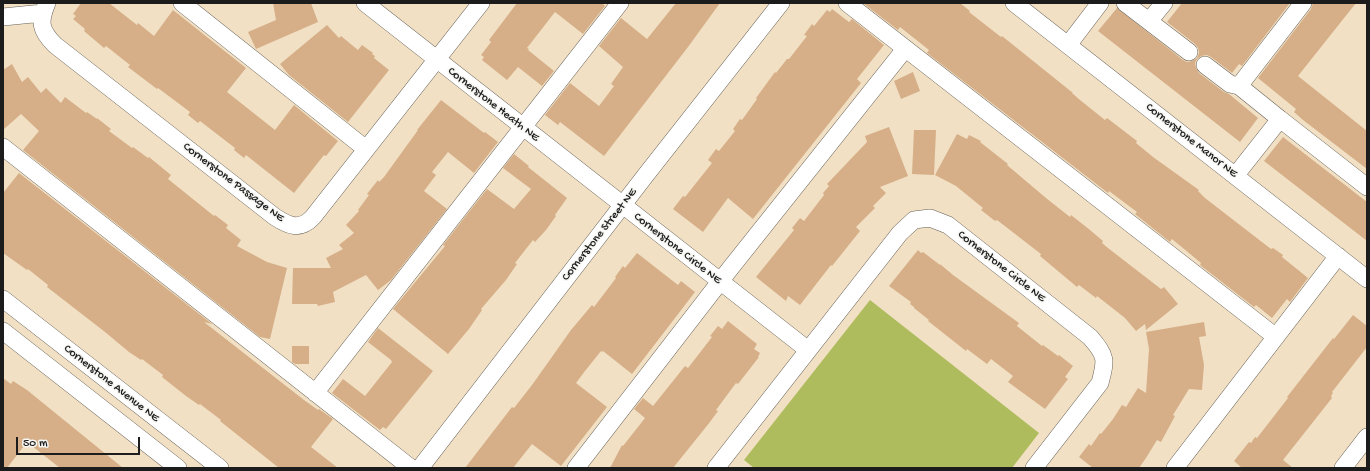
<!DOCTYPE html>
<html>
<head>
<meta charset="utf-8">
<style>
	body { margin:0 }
	#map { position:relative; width:1370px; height:471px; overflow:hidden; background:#f1e0c4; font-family:"Gochi Hand",sans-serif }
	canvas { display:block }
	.frame { position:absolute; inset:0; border:4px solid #1c1c1c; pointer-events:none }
	.scale { position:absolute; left:16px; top:437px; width:124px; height:18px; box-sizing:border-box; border:2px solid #1c1c1c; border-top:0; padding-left:5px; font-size:12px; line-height:14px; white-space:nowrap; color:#1c1c1c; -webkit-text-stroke:3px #f6f6f2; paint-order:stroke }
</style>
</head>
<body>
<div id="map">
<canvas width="1370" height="471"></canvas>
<div class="frame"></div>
<div class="scale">50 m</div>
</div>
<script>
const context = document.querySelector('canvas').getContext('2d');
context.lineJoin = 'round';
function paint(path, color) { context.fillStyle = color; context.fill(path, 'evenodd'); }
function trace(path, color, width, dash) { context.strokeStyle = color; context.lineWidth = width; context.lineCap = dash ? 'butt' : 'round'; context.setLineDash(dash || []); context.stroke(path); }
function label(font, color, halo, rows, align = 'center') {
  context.font = font + ' "Gochi Hand",sans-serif'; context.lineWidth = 3; context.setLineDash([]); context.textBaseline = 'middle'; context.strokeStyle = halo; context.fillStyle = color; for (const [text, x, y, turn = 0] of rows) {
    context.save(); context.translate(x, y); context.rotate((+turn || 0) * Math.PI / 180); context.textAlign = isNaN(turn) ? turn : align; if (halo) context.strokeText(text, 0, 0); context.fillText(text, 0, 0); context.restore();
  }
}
const green = new Path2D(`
	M870,300L1039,433L1012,468H754L744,460Z`);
const building = new Path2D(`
	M81,3H109L137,25L138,23L154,36L173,10L246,68L227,92L275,130L294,105L338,141L326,156L324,155L294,193L246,155L244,158L234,150L235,148L200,121L198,123L188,115L190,112L158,88L157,89L128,67L130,65L106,46L104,48L84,31L85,29L73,19L76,16L73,14Z
	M273,3H311L318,22L256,49L248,32L276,20Z
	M517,3H602L605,6L583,34L555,12L527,48L529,49L528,50L554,71L542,86L518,67L507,80L482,60L484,57L481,55L491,42L489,40Z
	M676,3H720L688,47L604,156L560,122L558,125L545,115L570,83L599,106L614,86L611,84L623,67L599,46L621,18L647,39Z
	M863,3H960L970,11L969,12L1001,37L1002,36L1073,93H1072L1080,100L1105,120L1107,118L1137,141L1136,143L1153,157L1199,190L1198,191L1205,198L1271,249L1273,248L1283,255L1282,257L1308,278L1290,302L1287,299L1272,318L1256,305L1254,307L1200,265L1201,263L1172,239L1170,242L1135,214L1137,212L1109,191L1108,193L927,53L929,50L900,27L898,30Z
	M1182,3H1290L1242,66L1239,64L1232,73L1211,57L1207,55L1201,56L1197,59L1195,63L1196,68L1199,73L1224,92L1229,94L1258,118L1240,142L1098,31L1117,8L1183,60L1187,62L1192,61L1197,58L1199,53L1198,48L1195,44L1167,22Z
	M1313,3H1356L1298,76L1367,131V169L1303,120L1294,112L1296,109L1258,78L1311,9Z
	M832,9L849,22L852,19L884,45L857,79L861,83L753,219L728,198L703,232L673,209L683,196L685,197L712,163L708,160L716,149L719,151L735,131L733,129L740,119L742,120L757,99L756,98L775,72L776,73L787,59H789L807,36L804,35L812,24L814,26L827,10L830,12Z
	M327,25L339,38L341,36L358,50L362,45L373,53L372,54L375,56L374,58L389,70L348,122L289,75L280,64Z
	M12,64L22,82L28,77L41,93L46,88L61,103L65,97L86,113L87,112L97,119V118L111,129L109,131L132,148L133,147L148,158L149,157L171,175L168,179L214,216L215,215L228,225L226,228L241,240L237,246L267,262L287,268L270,339L260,337L23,150L39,131L21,114L3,130V70Z
	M913,72L920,91L901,99L894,81Z
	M441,100L484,133L485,132L498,142L474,173L448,152L432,172L436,175L424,191L447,209L391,280L378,290L366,275L333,292L335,302L318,306L317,304H292L293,268H331L326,258L343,249L339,245L354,233L346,225L359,211L358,210L369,195L367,194L378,180L379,182L384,177L418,130H417Z
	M889,127L908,176L880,187L886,193L873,206L875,208L856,227L860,231L832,266L831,265L800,305L788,296L786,301L756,277L794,230L792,228L800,218L804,221L824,195L823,193L829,186L827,184L867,142L865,136Z
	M914,130H936L934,175L912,174Z
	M957,134L967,139L969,135L981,141L980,142L1008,164L1007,165L1046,198L1070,217L1071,215L1090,230L1103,241L1102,243L1108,248L1161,289L1164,287L1178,304L1146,330L1145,324L1136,331L1125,318L1097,296L1096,298L1079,285L1077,287L1040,256L1041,254L997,220L995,221L981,210L983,208L956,186L935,175Z
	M1283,137L1367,202V241L1264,161Z
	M514,154L529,166L528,167L567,198L555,215L556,216L546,230L535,242L533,240L515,263L517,264L506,280L481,309L482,310L469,329L448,354L393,309L445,246L443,245L487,189L514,209L531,189L503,168Z
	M19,173L212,324L204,322L304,400L318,410L319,409L333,419L311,447L338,468H279L220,421L221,420L200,404L199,405L186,396L162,377L163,375L142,359L141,360L129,352L105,332L47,287L48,285L28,269L27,270L3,253V193Z
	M918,250L921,253L923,252L940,265V264L953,275L1019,323L1017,326L1042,346L1043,345L1058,356L1059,355L1073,366L1065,377L1068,379L1045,409L1008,382L1013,376L991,359L987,364L967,349L966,351L928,321L929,320L914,308V307L910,304L911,302L889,286Z
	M637,253L678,285L681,281L695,292L632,374L603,351L602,352L601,351L585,371L576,383L607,407L561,466L532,444L513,468H465L512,407L514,408L532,385L571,330L592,305L594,307L613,282L616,278L615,277L623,266L625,268Z
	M1353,315L1367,326V347L1332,392L1333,393L1331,396L1332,398L1283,460L1293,468H1242L1234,461L1249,442L1251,443L1255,437L1257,438L1288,398L1287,397L1333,338L1334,339Z
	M728,321L757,344L754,349L760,353L758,357H759L738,384L736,383L716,410L718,411L710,422L673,468H610L622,445L623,446L645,418L634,409L643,398L653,406L685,366L688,368L712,337L710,336L718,326L722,329Z
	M1204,322L1206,336L1199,337L1204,365L1202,390L1189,389L1173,415L1175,416L1161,442L1157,440L1146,458L1139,468H1093L1079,457L1089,444L1091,446L1100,433L1101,434L1113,419L1122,405L1126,407L1138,388L1146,393L1149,349L1146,332Z
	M378,328L433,371L386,429L383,427L380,430L332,393L343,379L365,396L392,362L391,360L368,342Z
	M292,346H309V364H295L292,362Z
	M3,378L11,384L13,381L27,390L123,468H60L27,442L7,468H3Z`);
const minor = new Path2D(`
	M47,3C39,22 40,30 55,45L275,217C289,226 300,231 313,217L481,3
	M182,3L366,149
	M365,3L808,350
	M847,3L1276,337
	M1014,3L1367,279
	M1125,3L1189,52
	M3,17L43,13
	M1149,21L1164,3
	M1068,45L1100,3
	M1205,65L1230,84L1239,86L1280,119L1235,176
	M1239,86L1303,3
	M1280,119L1367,187
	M3,147L411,468
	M3,299L220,468
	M3,331L178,468
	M315,393L620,3
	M420,468L645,176L781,3
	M576,468L729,270L905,49
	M716,468L900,233L914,220L930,218L948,225L1090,337C1107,356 1106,360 1100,383L1034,468
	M1175,468L1338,256
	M1343,468L1367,437`);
const streetNames = [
	["Cornerstone Heath NE",493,105,38],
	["Cornerstone Manor NE",1191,141,38],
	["Cornerstone Passage NE",233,183,37],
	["Cornerstone Street NE",600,235,-52],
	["Cornerstone Circle NE",677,249,38],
	["Cornerstone Circle NE",1001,267,38],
	["Cornerstone Avenue NE",111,384,38]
];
paint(green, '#afbc5e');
paint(building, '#d6af88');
trace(minor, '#676157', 18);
trace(minor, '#fff', 17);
label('12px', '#1c1c1c', '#f6f6f2', streetNames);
</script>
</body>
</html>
